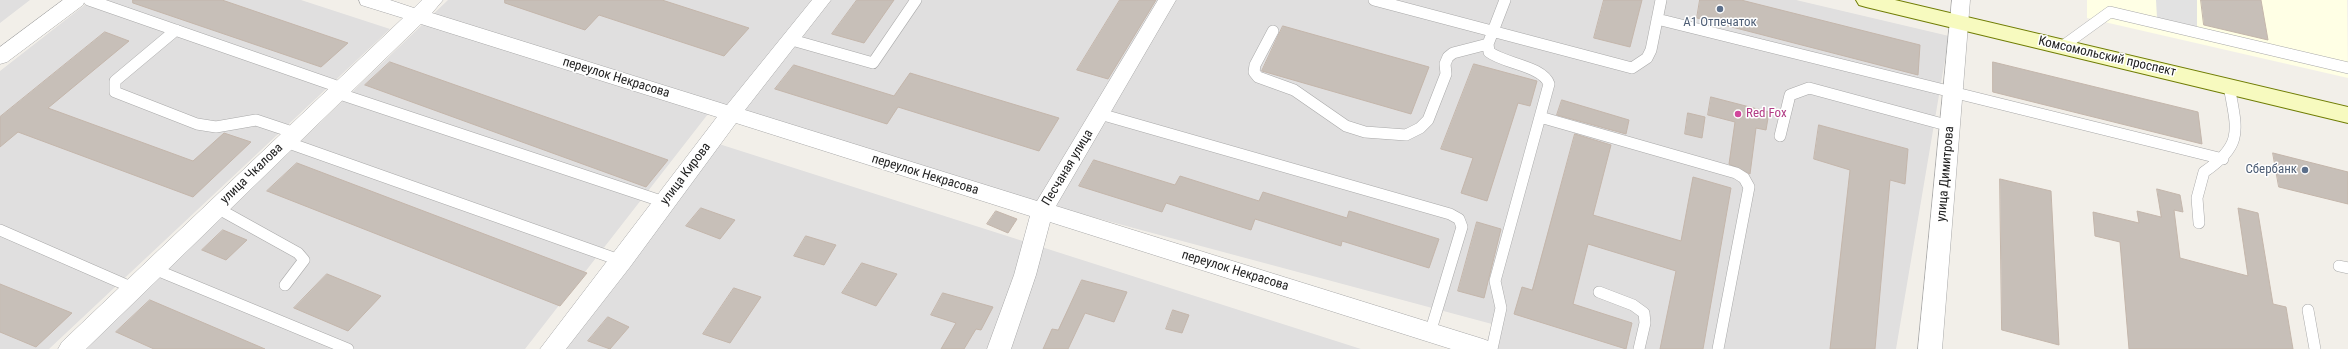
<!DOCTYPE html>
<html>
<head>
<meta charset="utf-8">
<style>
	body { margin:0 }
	canvas { display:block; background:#f2efe9 }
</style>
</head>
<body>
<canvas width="2348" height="349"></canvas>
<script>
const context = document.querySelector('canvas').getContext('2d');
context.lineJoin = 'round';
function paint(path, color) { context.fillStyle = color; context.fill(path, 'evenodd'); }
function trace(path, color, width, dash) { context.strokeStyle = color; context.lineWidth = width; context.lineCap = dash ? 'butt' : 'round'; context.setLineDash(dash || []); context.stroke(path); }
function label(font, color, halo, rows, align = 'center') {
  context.font = font + ' "Roboto Condensed",sans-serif'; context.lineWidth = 3; context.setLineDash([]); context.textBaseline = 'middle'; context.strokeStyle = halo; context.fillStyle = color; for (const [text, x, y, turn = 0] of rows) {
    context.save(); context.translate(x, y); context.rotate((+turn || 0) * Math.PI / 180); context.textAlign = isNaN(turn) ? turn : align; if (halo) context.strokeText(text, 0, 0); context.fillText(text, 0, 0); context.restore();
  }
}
const residential = new Path2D(`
	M0,0H30L0,23Z
	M91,0H301L390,29L49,349H0V71Z
	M448,0H1796L1949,36L1896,349H1485L1492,324L708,114L525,349H84Z
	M719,144L1361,349H562Z`);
const education = new Path2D(`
	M2087,0H2347L2348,78L2087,18Z`);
const parking = new Path2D(`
	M2156,0H2197V28L2157,18Z`);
const building = new Path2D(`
	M133,0H222L348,43L321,67L133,3Z
	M505,0H662L749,28L724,56L599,15L585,30L505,3Z
	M857,0H894L864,43L832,34Z
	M1120,0H1156L1108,79L1077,70Z
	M1604,0H1642L1630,47L1594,38Z
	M1700,0H1741L1920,45L1918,75L1697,18Z
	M2201,0H2261L2268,40L2204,25Z
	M1283,26L1429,67L1411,114L1262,71Z
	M105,32L129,41L48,108L193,161L224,133L251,142L193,197L18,132L0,147V117Z
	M390,62L668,160L646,187L365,85Z
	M1993,62L2198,112L2202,144L1993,92Z
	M1474,64L1537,81L1530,106L1518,103L1487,201L1461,193L1473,158L1441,149Z
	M794,65L894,96L910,73L1059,118L1039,151L898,107L887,124L775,89Z
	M1711,97L1769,112L1766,130L1756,128L1750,174L1729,164L1735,122L1708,115Z
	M1562,100L1629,120L1626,134L1557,115Z
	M1688,113L1705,117L1702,138L1685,134Z
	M1819,125L1908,149L1905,184L1890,180L1875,349H1830L1850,170L1814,159Z
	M1575,134L1611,145L1593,215L1681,241L1693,177L1731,188L1703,349H1660L1676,271L1588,244L1573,304L1632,323L1626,349L1514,314L1522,287L1532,290Z
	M2273,153L2348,172V204L2279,187Z
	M1094,160L1175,185L1180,176L1259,201L1263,192L1347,218L1349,211L1439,239L1429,268L1342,241L1341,246L1255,219L1251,230L1166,203L1162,212L1079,186Z
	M297,163L587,273L560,306L267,191Z
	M2000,179L2051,191L2059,345L2002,330Z
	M2157,189L2180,195L2183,212L2174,210L2180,258L2248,276L2238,208L2258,213L2273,304L2286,307L2293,349H2129L2120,242L2095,236L2093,212L2139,223L2137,211L2161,217Z
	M701,208L735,220L720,239L686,226Z
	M996,211L1017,219L1008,233L987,224Z
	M1477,222L1501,229L1484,298L1458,291Z
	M223,230L247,240L226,260L202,250Z
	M806,236L836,245L824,265L794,256Z
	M862,263L897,274L876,306L842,293Z
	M327,274L381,296L348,331L294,308Z
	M1082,280L1127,292L1114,322L1085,313L1068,349H1043L1052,329L1058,330Z
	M0,284L72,313L36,347L0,332Z
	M734,288L761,297L730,343L703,334Z
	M943,293L993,307L981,330L976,329L964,349H941L956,323L931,315Z
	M150,300L265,349H154L116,332Z
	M1173,310L1189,315L1182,333L1166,329Z
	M608,317L629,327L610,349L588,341Z`);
const service = new Path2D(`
	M89,0L342,88
	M1374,0L1632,68L1647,58L1651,50L1661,0
	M1657,19L2223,159
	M176,30L115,81V92L197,124L216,127L256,120L295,133
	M1273,31L1255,65L1254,72L1258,77L1294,90L1346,126L1365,132L1406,135L1420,128L1428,120L1446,74L1445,64L1448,57L1453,53L1488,44
	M792,40L873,63L916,0
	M2063,46L2110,12L2348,68
	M337,93L664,202
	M1100,114L1450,214L1459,219L1462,227L1430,333
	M1540,117L1736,173L1744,178L1749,187L1718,349
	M1780,136L1790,95L1809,88L1950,126
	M286,142L622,261
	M217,208L298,253L304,260L285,285
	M2199,223L2197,198L2204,172C2244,145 2237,130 2229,86
	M0,230L133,288
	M2339,266L2348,268
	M154,269L348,349
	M1599,292L1633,305L1644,313L1645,323L1639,349
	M2308,310L2315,349
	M1492,349L1501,308L1495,281L1549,84C1543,66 1505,64 1489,52L1488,44L1505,0`);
const minor = new Path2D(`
	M63,0H85L83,5L7,62L0,64V47Z
	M359,0H390L414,8L422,0H443L432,13L727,105L812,0H831L745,110L1037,201L1158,0H1176L1056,206L1483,339L1491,342L1495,349H1451L1050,222L1036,275L1011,349H987L1014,275L1030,216L736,123L630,267L566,349H540L717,117L421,24L86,349H58L62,342L403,18L361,5Z
	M1952,0H1970L1942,349H1918Z`);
const secondary = new Path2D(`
	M1856,0H1895L2348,107V123L1866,7L1859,5Z`);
const markers = [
	[1720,9,4,"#5c6f8a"],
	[1738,114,4,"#d1479c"],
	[2305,170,4,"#5c6f8a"]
];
const serviceNames = [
	["А1 Отпечаток",1720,23],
	["Сбербанк",2297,170,"right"]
];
const streetNames = [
	["Комсомольский проспект",2107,57,13],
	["переулок Некрасова",616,78,17],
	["Песчаная улица",1068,168,-59],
	["улица Чкалова",252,174,-44],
	["улица Кирова",686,174,-53],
	["улица Димитрова",1946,174,-85],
	["переулок Некрасова",925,175,17],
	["переулок Некрасова",1235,271,17]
];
const hotelNames = [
	["Red Fox",1746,114]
];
paint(residential, '#e0dfdf');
paint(education, '#ffffe5');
paint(parking, '#e2e2e2');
paint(building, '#c7bfb8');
trace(building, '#c4b6ab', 1);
trace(service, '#a9a9a9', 12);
trace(minor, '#a9a9a9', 1);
trace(secondary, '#707d05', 2);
trace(service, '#fff', 11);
paint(minor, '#fff');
paint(secondary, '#f7fabf');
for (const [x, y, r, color] of markers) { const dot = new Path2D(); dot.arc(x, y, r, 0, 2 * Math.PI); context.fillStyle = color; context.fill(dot); trace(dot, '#fff', 1.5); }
label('13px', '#4e5e75', '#fff', serviceNames);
label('13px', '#222', '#fff', streetNames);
label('13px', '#b23c85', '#fff', hotelNames, 'left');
</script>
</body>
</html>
